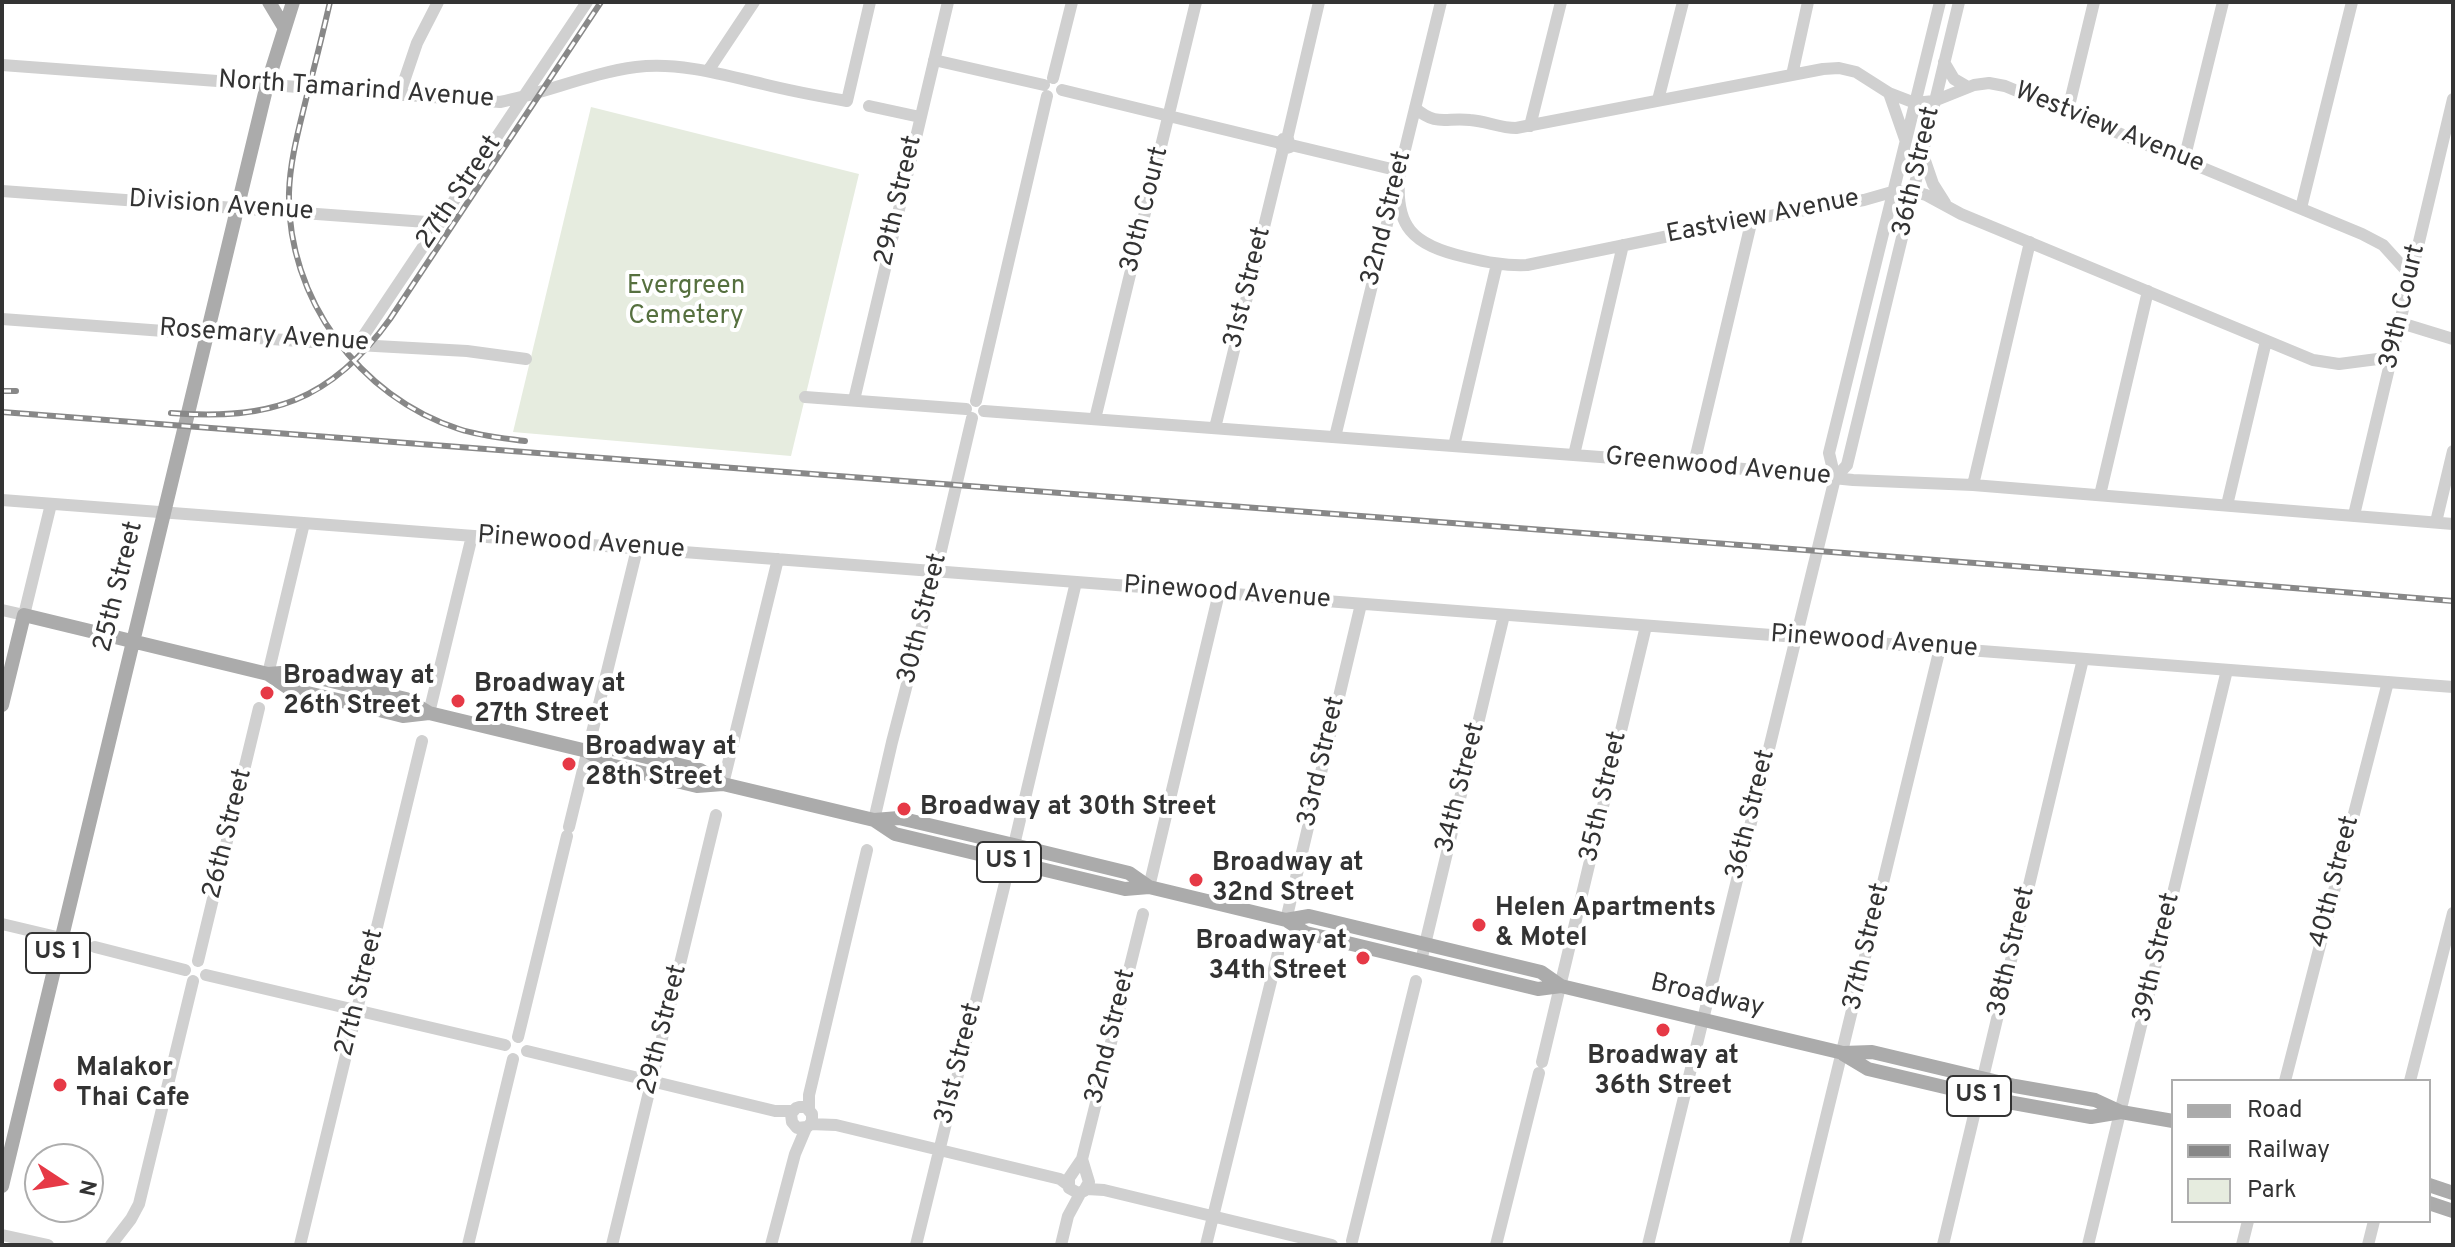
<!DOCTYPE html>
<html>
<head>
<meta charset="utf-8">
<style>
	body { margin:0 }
	#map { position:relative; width:2455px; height:1247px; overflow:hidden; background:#fff; font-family:Overpass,sans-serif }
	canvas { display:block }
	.frame { position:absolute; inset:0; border:4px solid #333; pointer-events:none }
	.legend { position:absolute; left:2171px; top:1079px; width:260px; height:144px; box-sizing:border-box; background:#fff; border:2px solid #adadad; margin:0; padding:10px 14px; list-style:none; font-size:24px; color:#333 }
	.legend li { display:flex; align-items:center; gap:16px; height:40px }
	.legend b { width:40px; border:2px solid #adadad }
	.north { position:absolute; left:24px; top:1143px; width:80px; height:80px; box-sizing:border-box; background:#fff; border:2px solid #adadad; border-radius:50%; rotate:102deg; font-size:22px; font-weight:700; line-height:32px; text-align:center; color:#333 }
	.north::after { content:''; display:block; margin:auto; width:28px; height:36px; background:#e63946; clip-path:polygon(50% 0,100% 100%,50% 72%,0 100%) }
</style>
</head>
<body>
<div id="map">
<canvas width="2455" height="1247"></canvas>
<div class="frame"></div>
<ul class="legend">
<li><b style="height:10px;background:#ababab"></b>Road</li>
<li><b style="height:10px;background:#888"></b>Railway</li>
<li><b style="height:22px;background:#e6ecdf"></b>Park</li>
</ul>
<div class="north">N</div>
</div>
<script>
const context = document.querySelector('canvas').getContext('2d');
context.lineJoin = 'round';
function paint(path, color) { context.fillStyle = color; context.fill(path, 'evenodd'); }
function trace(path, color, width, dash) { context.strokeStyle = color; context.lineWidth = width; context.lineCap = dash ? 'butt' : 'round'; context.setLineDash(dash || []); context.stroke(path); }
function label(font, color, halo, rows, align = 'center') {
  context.font = font + ' Overpass,sans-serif'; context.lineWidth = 8; context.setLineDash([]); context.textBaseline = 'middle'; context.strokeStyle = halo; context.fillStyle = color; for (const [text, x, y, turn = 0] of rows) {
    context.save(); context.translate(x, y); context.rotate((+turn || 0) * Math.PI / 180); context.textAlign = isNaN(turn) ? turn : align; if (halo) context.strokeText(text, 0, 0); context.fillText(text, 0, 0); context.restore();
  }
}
const green = new Path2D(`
	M591,107L859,174L791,456L513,432Z`);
const minor = new Path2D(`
	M934,60L1044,85
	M1944,62L1954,79L1966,86
	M2,65L500,102C546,93 590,73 636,67C679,62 721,74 763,84C791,91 818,96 847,101L870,2
	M708,71L754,2
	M1792,75L1808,2
	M1053,78L1072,2
	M1062,90L1280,143
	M1889,93L1905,139
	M399,96L417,43L438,2
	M1658,100L1683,2
	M869,106L920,117
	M1415,108C1437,127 1446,117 1470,120C1486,121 1500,128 1516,128L1823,69L1839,68L1856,72L1889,93L1915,103L1934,101L1974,85L1989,83L2005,86L2362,234L2383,245L2412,277
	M2068,110L2094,2
	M1530,126L1561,2
	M1287,139L1319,2
	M1291,145L1400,171
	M1922,152L1933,184L1945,203
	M2184,160L2223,2
	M1400,171C1393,227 1413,245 1465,257C1486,262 1505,266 1527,265L1752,219L1864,200L1892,192L1913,191L1926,195L1961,214L2313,360L2339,364L2393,357
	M1398,178L1441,2
	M2,191L440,223
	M2301,208L2352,2
	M2,319L339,344L467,351L526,359
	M2401,323L2453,339
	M358,344L587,2
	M805,397L966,409
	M854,400L948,2
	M976,401L1047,96
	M984,411L1694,464L1853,480L1973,485L2453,524
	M1095,419L1196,2
	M1215,428L1283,149L1280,143L1283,139H1288L1290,147L1283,149
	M1335,437L1394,195
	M1454,446L1497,264
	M1574,455L1623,245
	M1694,464L1752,219
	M1835,478L1847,465L1959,2
	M1973,485L2030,242
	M2100,495L2148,291
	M2,500L2453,687
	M2227,505L2266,341
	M2354,515L2453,99
	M2436,522L2453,451
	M2,610L24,615L51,504
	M268,674L304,523
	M429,713L472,536
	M723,784L778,559
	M874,820L892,742L936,572L972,418
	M569,827L637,549
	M1010,862L1076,582
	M1149,887L1219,593
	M1286,920L1361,604
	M2,924L61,938
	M95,947L185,970
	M198,961L259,708
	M1421,961L1504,615
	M206,975L505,1045
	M518,1037L567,836
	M527,1051L775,1111H793
	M1542,1062L1646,626
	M2285,1081L2388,682
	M2410,1081L2453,913
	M796,1108L791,1114L792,1122L797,1128L807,1127L812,1123V1114L806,1107H799
	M809,1109V1095L867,850
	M810,1124L836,1125L1060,1179L1068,1185
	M1082,1159L1089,1182L1084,1191L1078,1193L1069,1188V1178L1082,1159L1143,914
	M1087,1189L1104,1190L1332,1245
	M2,1235L48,1245
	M1352,1241L1416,981
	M111,1245L131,1219L139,1204L193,981
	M300,1245L422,741
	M468,1245L513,1059
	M612,1245L716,815
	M771,1245L795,1154L806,1128
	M916,1245L1005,883
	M1061,1245L1068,1216L1081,1192
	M1206,1245L1278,953
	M1496,1245L1539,1073
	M1648,1245L1835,478L1829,453L1940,2
	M1795,1245L1940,648
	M1943,1245L2083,659
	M2088,1245L2227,670
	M2242,1245L2248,1221
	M2368,1245L2374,1221`);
const major = new Path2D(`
	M269,2L284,27
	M268,674L294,672L406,699L429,713L587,751L610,765L697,786L723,784
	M2,705L24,615L268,674L290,689L355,704L403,716L429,713
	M587,751L614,749L700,770L723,784L874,820L899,818L1014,845L1129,873L1149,887
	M874,820L895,834L1125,889L1149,887L1286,920L1306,933L1538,989L1561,986L1843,1053L1872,1052L2015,1086L2095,1100L2121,1112L2173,1121
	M1286,920L1309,916L1541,972L1561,986
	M1843,1054L1868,1069L2008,1102L2091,1117L2121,1112
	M2429,1185L2453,1193
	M2,1186L267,85L293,2
	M2429,1203L2453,1211`);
const rail = new Path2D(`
	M330,2C323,32 316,61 308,91C300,125 290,158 289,193C287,298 359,397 459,429C480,436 503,438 525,441
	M2,391H16
	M2,412L2158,577L2453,601
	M171,413C270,421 331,401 390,319L601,2`);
const markers = [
	[267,693,8,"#e63946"],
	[458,701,8,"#e63946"],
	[569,764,8,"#e63946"],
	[904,809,8,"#e63946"],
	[1196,880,8,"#e63946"],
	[1479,925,8,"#e63946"],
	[1363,958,8,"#e63946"],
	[1663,1030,8,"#e63946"],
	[60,1085,8,"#e63946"]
];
const shields = [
	[1009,862,64],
	[58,953,64],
	[1979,1096,64]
];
const shieldNames = [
	["US 1",1009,862],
	["US 1",58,953],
	["US 1",1979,1096]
];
const streetNames = [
	["North Tamarind Avenue",356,91,4],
	["Westview Avenue",2109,129,22],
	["36th Street",1918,172,-77],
	["27th Street",460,193,-56],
	["29th Street",900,201,-77],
	["Division Avenue",221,207,4],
	["30th Court",1146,210,-76],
	["Eastview Avenue",1763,218,-11],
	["32nd Street",1388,219,-76],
	["31st Street",1249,288,-76],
	["39th Court",2404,307,-77],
	["Rosemary Avenue",264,337,4],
	["Greenwood Avenue",1718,468,5],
	["Pinewood Avenue",581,544,4],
	["25th Street",120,587,-76],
	["Pinewood Avenue",1227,594,4],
	["30th Street",924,619,-76],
	["Pinewood Avenue",1874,643,4],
	["33rd Street",1323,762,-77],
	["34th Street",1462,788,-76],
	["35th Street",1605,797,-77],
	["36th Street",1752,815,-76],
	["26th Street",229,834,-76],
	["40th Street",2336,882,-76],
	["37th Street",1868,947,-77],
	["38th Street",2013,952,-77],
	["39th Street",2158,958,-77],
	["27th Street",361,993,-76],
	["Broadway",1707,997,13],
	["29th Street",664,1030,-76],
	["32nd Street",1112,1037,-76],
	["31st Street",960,1064,-76]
];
const parkNames = [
	["Evergreen",686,288],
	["Cemetery",686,318]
];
const poiNames = [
	["Broadway at",283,678],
	["26th Street",283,708],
	["Broadway at",474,686],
	["27th Street",474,716],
	["Broadway at",585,749],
	["28th Street",585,779],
	["Broadway at 30th Street",920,809],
	["Broadway at",1212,865],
	["32nd Street",1212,895],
	["Helen Apartments",1495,910],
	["& Motel",1495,940],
	["Broadway at",1347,943,"right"],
	["34th Street",1347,973,"right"],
	["Broadway at",1663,1058,"center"],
	["36th Street",1663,1088,"center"],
	["Malakor",76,1070],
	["Thai Cafe",76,1100]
];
paint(green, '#e6ecdf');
trace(minor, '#d0d0d0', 12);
trace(major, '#ababab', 14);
trace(rail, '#888', 6);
trace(rail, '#fff', 3, [9]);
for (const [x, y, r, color] of markers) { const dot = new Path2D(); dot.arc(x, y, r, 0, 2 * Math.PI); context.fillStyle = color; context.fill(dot); trace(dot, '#fff', 3); }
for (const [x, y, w] of shields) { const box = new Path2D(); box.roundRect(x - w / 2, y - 20, w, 40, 6); context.fillStyle = '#fff'; context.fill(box); trace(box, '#333', 2); }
label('bold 24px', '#333', null, shieldNames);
label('26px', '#333', '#fff', streetNames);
label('26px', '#56703f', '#fff', parkNames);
label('bold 26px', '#333', '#fff', poiNames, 'left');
</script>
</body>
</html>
